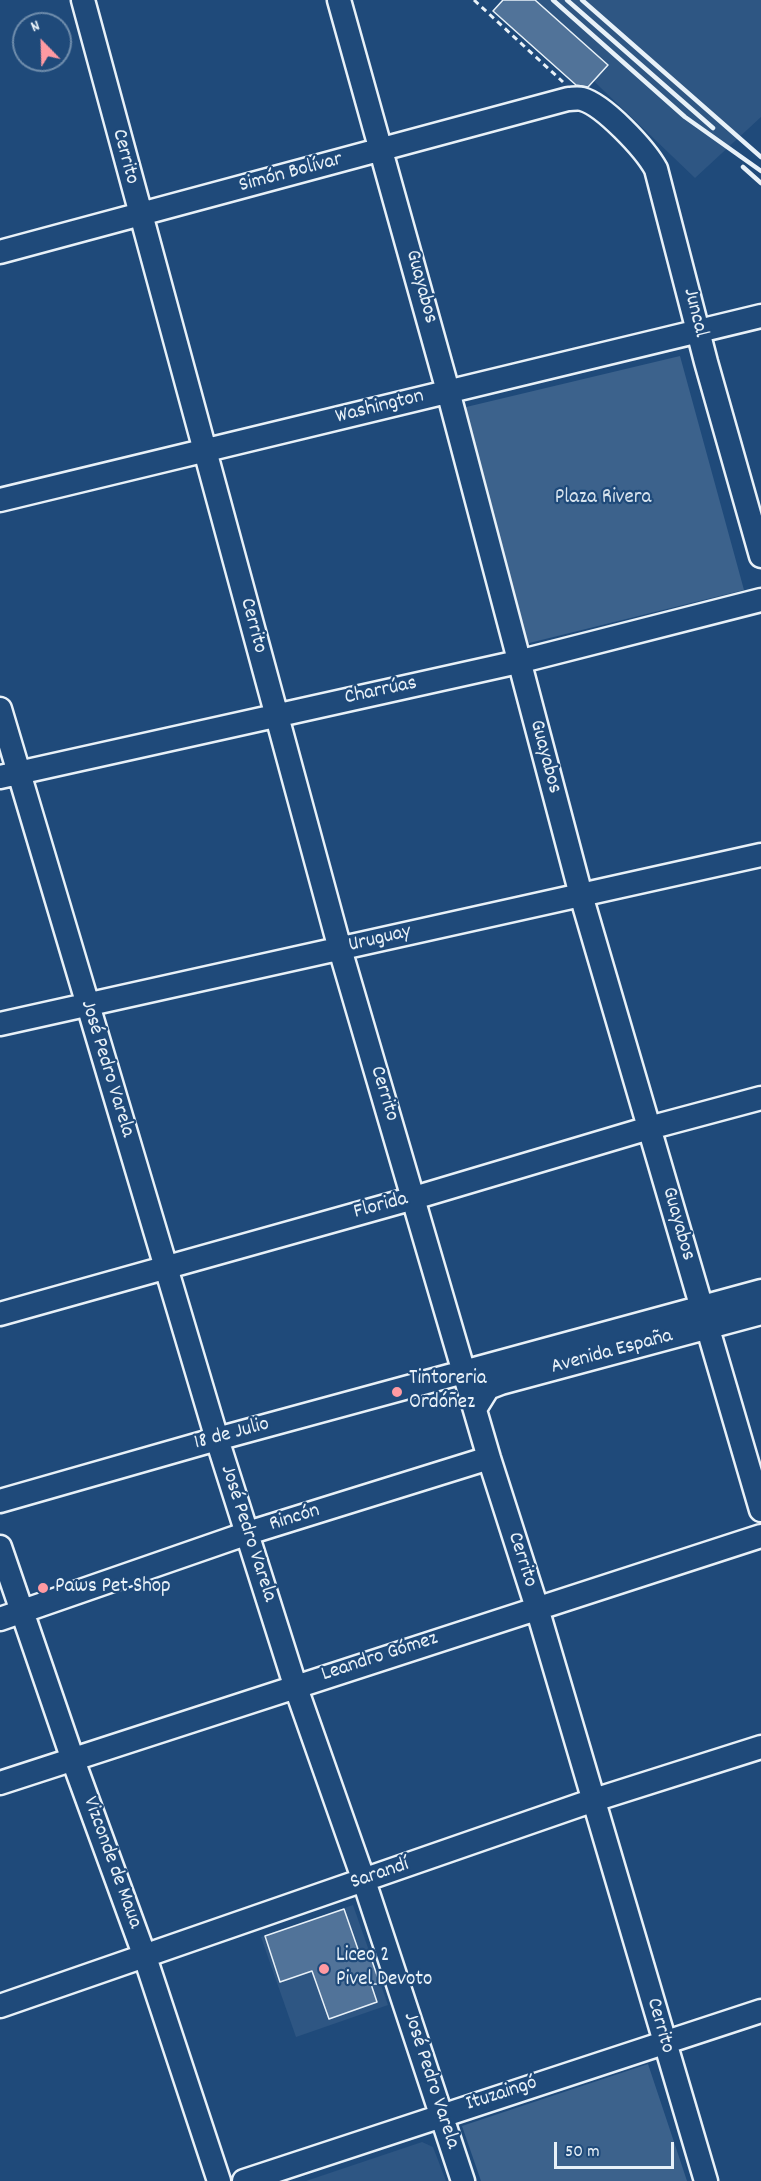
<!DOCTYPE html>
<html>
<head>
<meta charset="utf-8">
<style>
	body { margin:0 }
	#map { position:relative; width:761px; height:2181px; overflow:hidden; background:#1f4a7a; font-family:Dekko,sans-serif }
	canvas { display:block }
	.north { position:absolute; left:12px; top:12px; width:60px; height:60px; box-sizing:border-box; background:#1f4a7a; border:2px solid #6f8dac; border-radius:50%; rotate:337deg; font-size:16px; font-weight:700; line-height:24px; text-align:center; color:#e8f1f8 }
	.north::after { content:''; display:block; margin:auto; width:21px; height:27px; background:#ff9aa2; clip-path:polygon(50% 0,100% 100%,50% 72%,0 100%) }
	.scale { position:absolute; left:554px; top:2142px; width:120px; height:27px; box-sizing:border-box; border:3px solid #e8f1f8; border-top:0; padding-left:8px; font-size:18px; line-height:21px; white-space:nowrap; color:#e8f1f8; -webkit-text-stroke:4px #1f4a7a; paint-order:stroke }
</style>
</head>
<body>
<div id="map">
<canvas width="761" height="2181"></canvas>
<div class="north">N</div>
<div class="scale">50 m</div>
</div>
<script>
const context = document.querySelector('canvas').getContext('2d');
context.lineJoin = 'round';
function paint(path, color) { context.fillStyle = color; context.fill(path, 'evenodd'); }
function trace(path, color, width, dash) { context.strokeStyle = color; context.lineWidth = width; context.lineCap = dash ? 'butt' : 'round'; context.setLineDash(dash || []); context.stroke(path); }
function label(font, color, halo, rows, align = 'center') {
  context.font = font + ' Dekko,sans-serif'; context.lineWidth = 4.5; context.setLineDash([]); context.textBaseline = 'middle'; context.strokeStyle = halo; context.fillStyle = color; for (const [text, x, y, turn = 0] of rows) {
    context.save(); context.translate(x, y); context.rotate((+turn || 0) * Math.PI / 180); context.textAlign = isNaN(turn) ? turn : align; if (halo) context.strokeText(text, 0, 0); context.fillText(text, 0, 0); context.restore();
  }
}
const built = new Path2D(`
	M509,0H761V117L695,178Z
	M353,1905L388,2005L296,2037L261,1937Z
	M422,2142L433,2147L446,2181H306Z`);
const green = new Path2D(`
	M680,356L744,590L525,644L462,408Z
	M648,2064L687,2181H481L462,2126Z`);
const building = new Path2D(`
	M503,0H535L608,65L588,87L576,85L493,11Z
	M344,1909L360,1955H370L380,1984H371L377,2002L329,2019L312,1971L280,1982L265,1936Z`);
const path = new Path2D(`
	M474,0L563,82`);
const minor = new Path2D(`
	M83,0L340,949L489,1458L537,1608L706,2181
	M339,0L448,391L581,895L761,1510
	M0,252L568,99C572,99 578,98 582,99C604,105 645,149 656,169L706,362L761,556
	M0,500L761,316
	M0,709L217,1439L295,1685L364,1881L463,2181
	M0,777L518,662L761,600
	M0,1024L761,855
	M0,1314L414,1198L649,1128L761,1098
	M475,1409L488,1388L501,1383L761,1313
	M0,1501L217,1439L761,1291
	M0,1547L73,1760L145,1957L219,2181
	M0,1619L248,1533L489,1458
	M0,1783L761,1536
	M0,2006L594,1800L761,1747
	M244,2181L761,2011`);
const rail = new Path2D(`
	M553,0L685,117L761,171
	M567,0L713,128
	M582,0L761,157
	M743,167L761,183`);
const markers = [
	[397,1392,6,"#ff9aa2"],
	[43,1588,6,"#ff9aa2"],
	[324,1969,6,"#ff9aa2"]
];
const streetNames = [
	["Cerrito",124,157,75],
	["Simón Bolívar",291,174,-15],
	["Guayabos",420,287,75],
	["Juncal",694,313,76],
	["Washington",380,408,-14],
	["Cerrito",252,626,75],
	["Charrúas",381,692,-12],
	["Guayabos",544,757,75],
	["Uruguay",380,940,-13],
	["José Pedro Varela",106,1069,73],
	["Cerrito",383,1094,73],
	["Florida",381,1207,-15],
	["Guayabos",677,1224,74],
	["Avenida España",612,1353,-15],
	["18 de Julio",232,1435,-15],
	["Rincón",295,1519,-17],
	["José Pedro Varela",247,1534,72],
	["Cerrito",521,1560,72],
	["Leandro Gómez",380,1658,-18],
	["Vizconde de Maua",111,1863,70],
	["Sarandí",380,1875,-19],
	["Cerrito",659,2026,74],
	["José Pedro Varela",430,2081,72],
	["Ituzaingó",502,2095,-18]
];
const parkNames = [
	["Plaza Rivera",603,499]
];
const poiNames = [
	["Tintoreria",409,1380],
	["Ordóñez",409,1404],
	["Paws Pet Shop",55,1588],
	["Liceo 2",336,1957],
	["Pivel Devoto",336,1981]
];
paint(built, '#2e5683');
paint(green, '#3c628c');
paint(building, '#517399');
trace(building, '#e8f1f8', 1.5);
trace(minor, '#e8f1f8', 27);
trace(path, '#e8f1f8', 3, [6, 4.5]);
trace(minor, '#1f4a7a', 22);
trace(rail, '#e8f1f8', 4.5);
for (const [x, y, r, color] of markers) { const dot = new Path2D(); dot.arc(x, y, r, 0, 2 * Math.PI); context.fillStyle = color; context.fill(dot); trace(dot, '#1f4a7a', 2); }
label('21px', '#e8f1f8', '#1f4a7a', streetNames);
label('21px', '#d7e3ed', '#1f4a7a', parkNames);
label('21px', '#e8f1f8', '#1f4a7a', poiNames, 'left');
</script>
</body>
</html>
